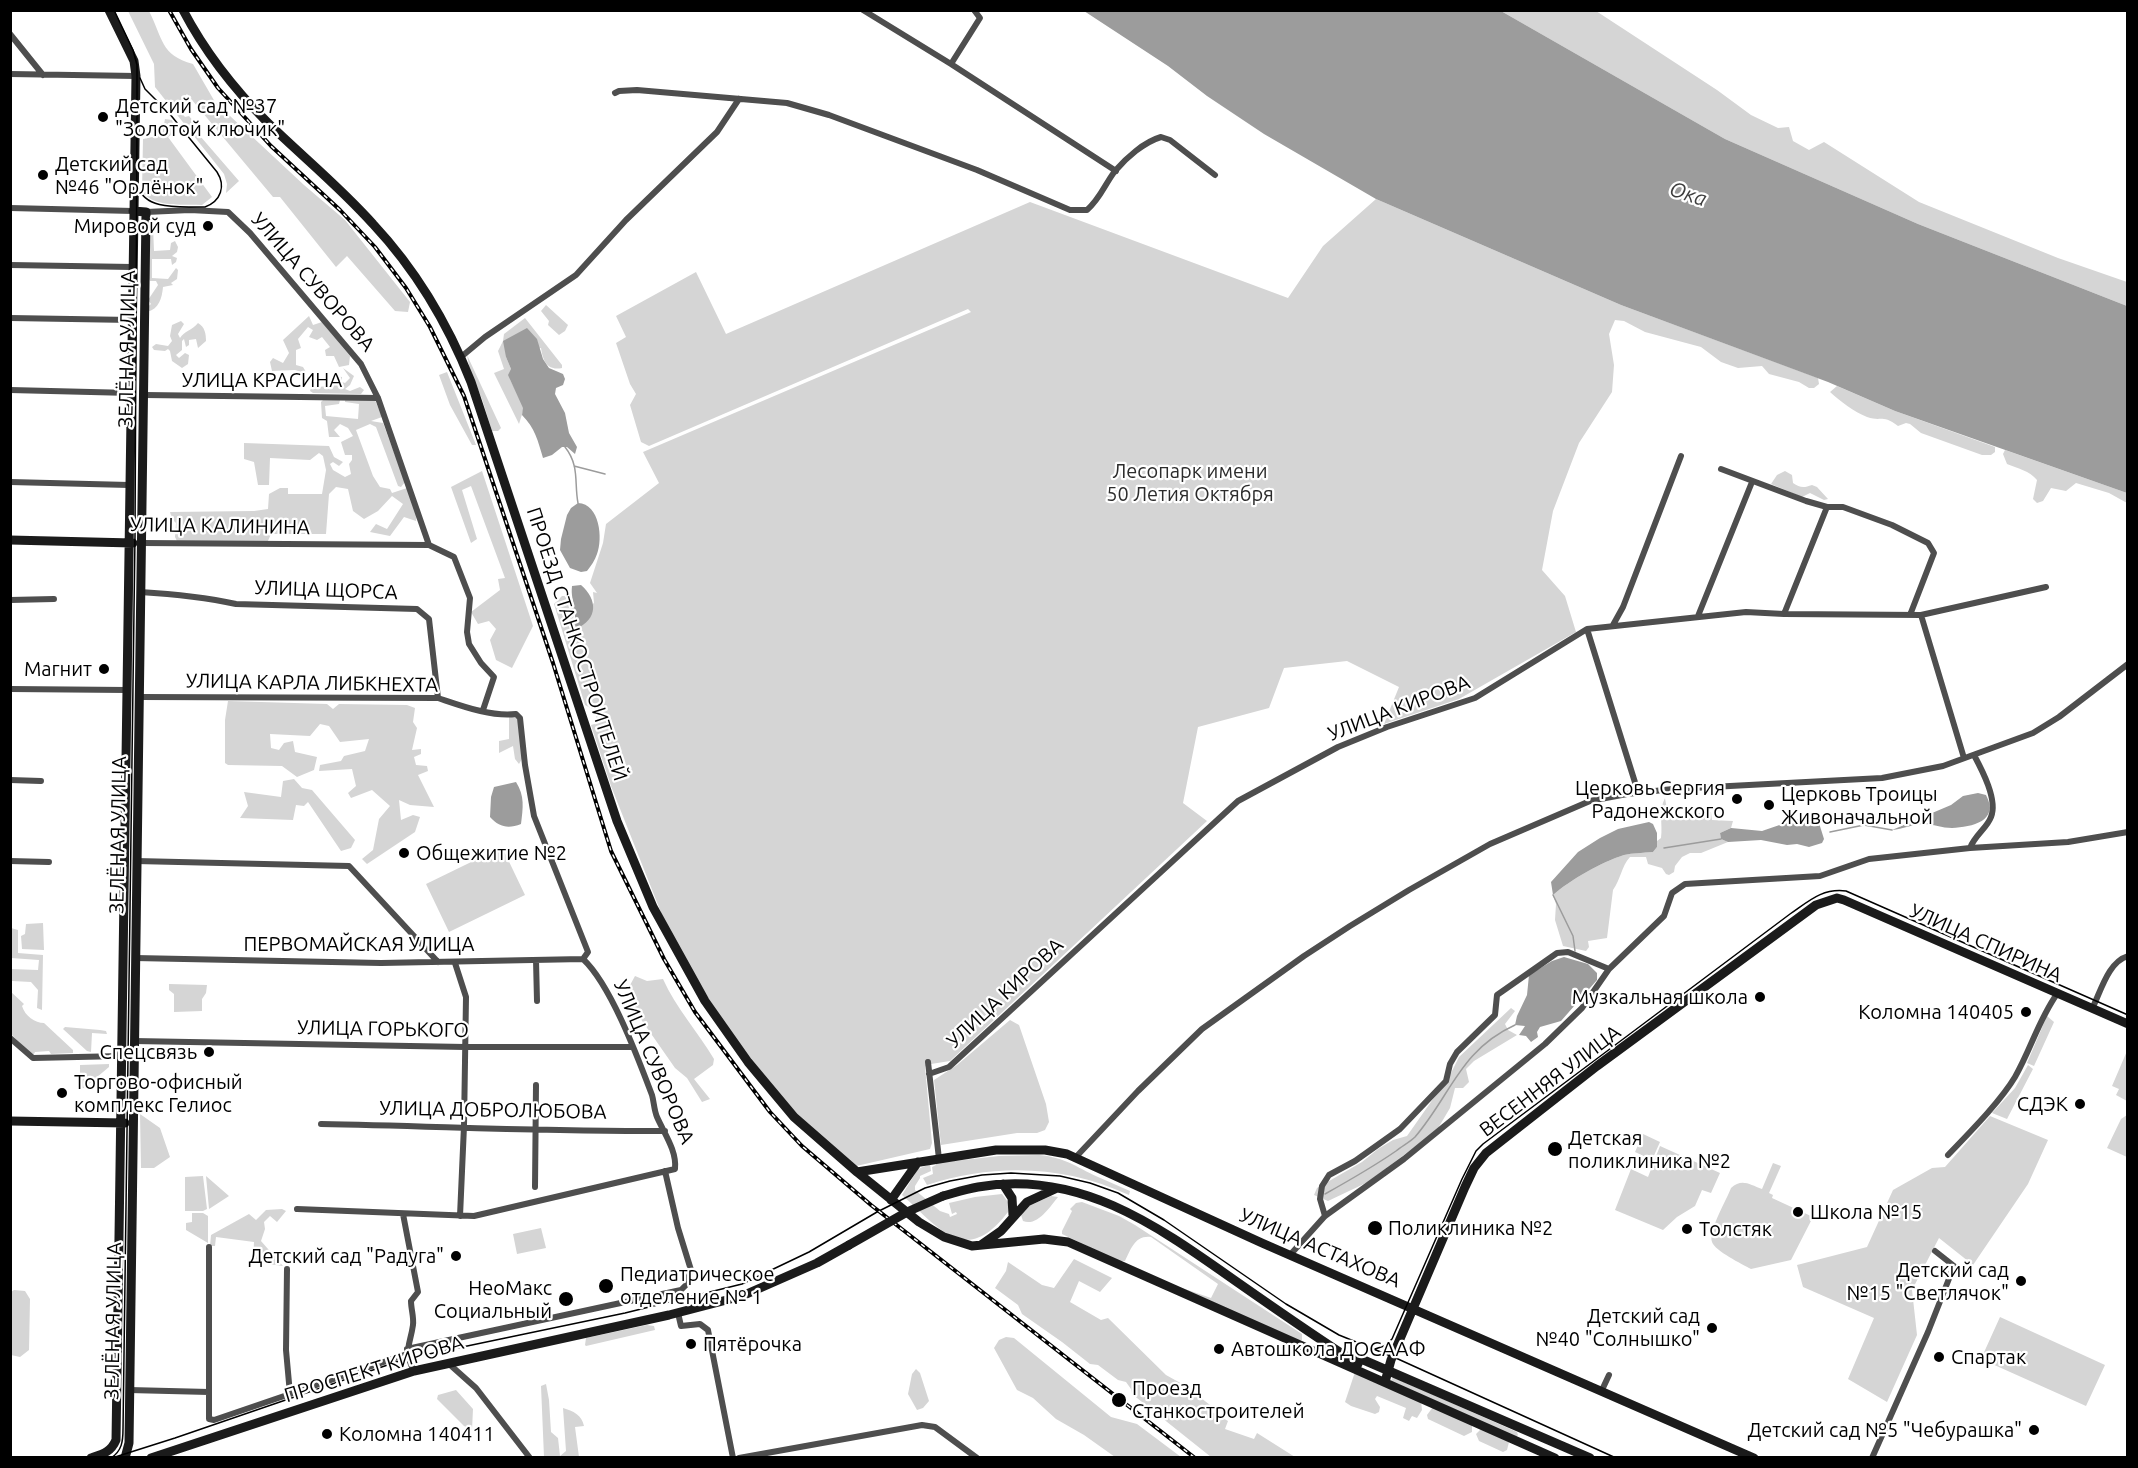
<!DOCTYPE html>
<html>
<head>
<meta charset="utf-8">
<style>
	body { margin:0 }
	#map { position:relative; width:2138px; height:1468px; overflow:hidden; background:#fff; font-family:Ubuntu,sans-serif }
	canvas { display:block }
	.frame { position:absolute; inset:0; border:12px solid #000; pointer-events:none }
</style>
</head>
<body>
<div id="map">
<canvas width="2138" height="1468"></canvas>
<div class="frame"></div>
</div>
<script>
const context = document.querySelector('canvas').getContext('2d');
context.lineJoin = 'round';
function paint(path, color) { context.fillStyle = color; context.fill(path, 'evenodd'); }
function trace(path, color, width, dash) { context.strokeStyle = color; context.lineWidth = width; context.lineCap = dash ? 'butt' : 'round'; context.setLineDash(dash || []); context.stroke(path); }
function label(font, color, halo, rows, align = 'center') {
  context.font = font + ' Ubuntu,sans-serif'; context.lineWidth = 4.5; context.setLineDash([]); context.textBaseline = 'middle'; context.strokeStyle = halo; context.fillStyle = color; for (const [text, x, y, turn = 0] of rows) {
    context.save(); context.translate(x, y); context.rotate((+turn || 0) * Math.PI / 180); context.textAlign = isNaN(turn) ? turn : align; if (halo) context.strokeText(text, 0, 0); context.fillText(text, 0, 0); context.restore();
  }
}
const green = new Path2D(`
	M128,11H149C163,38 160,55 193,64L215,102L304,185L345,220L410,302L408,312L395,311L347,256L336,267L280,197H273L187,94L180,101V111L185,117L189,116L195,123L194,129L239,181L226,193L227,184L224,174L155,87L154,64Z
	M1501,11H1596L1717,90L1751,115L1778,128L1789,127L1793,141L1809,150L1824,142L1919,202L2058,258L2127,282V306L1918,224L1725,139Z
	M165,119L172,120L176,132L168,137L212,197L202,205C183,204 156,208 142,192L143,139L162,135Z
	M1376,199L1621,305L1818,378L1819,384L1814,388H1809L1799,382L1769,374L1762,366L1738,368L1721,362L1701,347L1645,332L1624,321L1615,320L1609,334L1614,365L1612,392L1579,443L1553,511L1542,570L1565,596L1576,632L1459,699L1384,724L1399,687L1347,661L1284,668L1269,708L1198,727L1183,803L1207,821L950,1061L931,1064L929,1061L925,1067L932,1143L930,1149L852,1167L788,1105L749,1057L715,1009L685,959L662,915L611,786L591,725L598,723L594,710L585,705L554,604L562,596H570L575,609L573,619L594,603L593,592L597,593L590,583L603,543L606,524L659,483L643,452L971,312L968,309L649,446L641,442L630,405L636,394L630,384L616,343L626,337L616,316L696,272L726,334L1030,202L1288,298L1323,246Z
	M146,222L153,227L154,251L170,250L171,243L175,241L178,247L177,252L172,256L177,258L176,262L172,265L171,259H152V278L168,279L176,268L178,270L177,279L171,283L173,285L163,287C162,298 159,309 147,312L145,309L151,304L148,300L158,285L156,281H150L147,275Z
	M546,305L568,325L565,331L559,335L548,325L549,321L541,311Z
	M309,316L313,325L322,322L350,356L349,365L339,367L334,356H326L325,350L330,347L322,337L317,340L309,337L313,330L308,327L298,339L301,348L296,350V365L303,367L306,372L302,373L295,370L272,371L270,362L273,358L283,363L289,353L283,340Z
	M525,318L562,365V368C547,371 543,361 541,348L506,357L511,369L510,379L524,408L519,424L494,373L504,369L498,351L503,341L504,334Z
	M181,321L184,324L178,334L180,338C184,331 193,330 198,323C205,327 206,334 206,341L198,348L196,339L189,340V345L186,347L184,339L182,341V350L176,355L179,358L185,353L189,355L188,364L182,368L172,361L170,351L168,349L165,351L154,350L152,347L156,344L168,346L172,341L170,336L172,325Z
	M467,355L501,428L498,431H492L482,399L470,371Z
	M343,368L354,376L350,385L345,389L350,391L360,387L364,390L361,394L313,393L310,391L311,388L327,386L329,382L335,380V376L342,377V382L345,383L350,378Z
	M447,372L476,445H472L450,405L439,375Z
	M1837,386L1895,411L1995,447V452L1991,455H1982L1921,433L1910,424L1906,423L1898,426C1882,414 1881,422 1867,417C1854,412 1840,401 1830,392Z
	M325,398L340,400L339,404L325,406L326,416L358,419L359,404L345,402V399L375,400L382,417L371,421L383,423L405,482L401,487L398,486L376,427L370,424L356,430L373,476L380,487L390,489L392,493L407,488L417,515L416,521L404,517L390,536L370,532L376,524L387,529L403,504L392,496L378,511L364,519L353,511L348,489L336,487L329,494L326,534H271L267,543H178L175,537L176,523L172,519L170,512L254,511L268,509L269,494L280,488H288V494H322L326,470L323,456L319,453L310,460L270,458L269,485H258L254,462L244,459V443L329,446L334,457L343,462L339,466L333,462L330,464L333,470L345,477L351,474L349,464L352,460V455H345L341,442L353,436L348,428L340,424L334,430L340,437H329L327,421L322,418L321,402Z
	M2005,450L2127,493V503L2109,493L2076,483L2066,491L2051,488L2043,501L2037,503L2033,499L2037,480C2030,471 2017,468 2007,464L2003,454Z
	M482,471L533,626L512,668L496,660L490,640L496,629L489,621L478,624L471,612L500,590L498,579L505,578L471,486L462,490L477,539L471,543L451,487Z
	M1785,471L1792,475L1793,483C1800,488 1804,488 1812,485L1817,487L1828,499L1824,500L1810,493L1802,497L1771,484L1777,475Z
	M228,701L327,704L333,709L339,704L407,705L415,708L413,722L417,728L412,750L421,749V754L414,757L416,765L427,766L428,771L418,775L434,807L410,805L399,800L401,820L413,815L420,817L415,832L367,864L362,859L373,850L379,819L390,806L372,790L351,798L348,793L356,786L352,769L319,771L320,765L341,761L344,756L365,751L369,739L340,742L329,726L320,724L310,736L270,734L271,748L279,750L284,743L293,741L295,752L317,757L314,770L297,777L282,766L228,765L225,763V720Z
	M512,716L518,719L523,757L519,764L515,759L513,746L499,753V741L509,739V717Z
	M294,779L302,788L312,790L355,840L351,848L341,851L308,802L304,806L296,805L293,820L240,818L248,806L244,792L281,797L283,781Z
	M1665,798L1668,816L1711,812L1712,820L1733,821L1731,828L1720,833L1721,839L1728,842L1701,853H1690L1682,857L1675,866L1674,872L1669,875L1666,874L1662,868L1648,864L1646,857H1630C1621,867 1621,879 1613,890L1607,938L1588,941L1589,947L1586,951L1563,946L1555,920L1556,904L1553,895C1570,880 1602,862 1624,855C1633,853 1643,853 1653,852L1657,847V841L1661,838C1663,823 1658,812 1665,798Z
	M502,847L525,895L449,932L426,884Z
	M43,923L44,950L22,949L21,936L25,934L26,924Z
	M11,928L18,930V953L43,955L42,1010L37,1008L38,990L31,982L12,981L11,983V965V969L38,970L39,960L11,958Z
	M635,976L647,981L663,979C676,1008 698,1032 714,1059L713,1065L694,1079L710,1099L702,1102L687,1078L675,1068L631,1005L629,987Z
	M169,984L207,985L206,993L202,999V1011L174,1012V994L169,990Z
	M10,991L24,1004L22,1006C25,1016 35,1023 44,1023L73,1050V1053L51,1054L49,1051L35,1052L34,1054L29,1053L11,1034Z
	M1511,1008L1515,1011L1505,1024L1508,1030L1517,1035L1474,1061L1466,1069L1469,1082L1463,1088H1455L1450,1108L1437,1130L1368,1182L1328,1201L1314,1195L1317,1188L1362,1162L1378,1149L1393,1140L1407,1136L1433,1099L1445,1085L1459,1057Z
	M2047,1016L2054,1022L2034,1066L2027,1063Z
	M1010,1020L1019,1025L1046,1104L1049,1122L1045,1130L1037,1133H1017L941,1145L934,1080L957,1065Z
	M65,1027L100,1030L106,1031L107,1034L92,1033L91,1052L87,1051L63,1029Z
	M2127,1051L2128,1101H2127L2116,1095L2119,1089L2112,1086Z
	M109,1064V1067L84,1088H80V1065Z
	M2028,1065L2033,1069L2007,1119L1992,1113L2015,1088Z
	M140,1114L160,1128L170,1157L154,1168H141Z
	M2127,1115V1157L2107,1148L2121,1119Z
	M1990,1116L2048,1140L2028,1184L1973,1265L1939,1238L1912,1290L1917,1335L1887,1402L1848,1379L1874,1318L1803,1287L1797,1265L1867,1247L1893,1190L1932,1168L1945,1167Z
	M1643,1134L1660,1142L1652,1160L1635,1152Z
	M1660,1146L1720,1173L1711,1193L1702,1190L1695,1206L1677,1217L1663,1230L1615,1210L1631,1169L1648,1177Z
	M1039,1155C1067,1158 1074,1166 1098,1177C1109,1182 1119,1186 1130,1191L1129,1195C1064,1165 995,1163 927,1185L923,1178L933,1174L932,1167L936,1165V1163L999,1156Z
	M1773,1163L1781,1166L1769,1193L1773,1195L1772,1198L1813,1217L1791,1260L1751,1269C1742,1264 1715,1251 1712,1242C1708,1231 1727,1199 1731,1188C1742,1178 1750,1185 1762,1189Z
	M930,1164L931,1171L920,1176V1178L915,1186V1190L940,1211L949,1214L950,1217L957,1214L956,1212L952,1214L949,1203L975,1197L1002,1194L1008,1202V1212C966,1267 940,1229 902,1195L918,1169Z
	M203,1176L207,1209L203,1211H185V1177Z
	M206,1176L229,1196L209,1209Z
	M1051,1196L1058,1197C1050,1207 1037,1227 1023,1221L1021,1215L1022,1209Z
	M1082,1202L1119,1216L1135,1225L1302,1334V1340H1298L1179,1287L1211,1298L1218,1284L1151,1237C1135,1235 1131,1249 1125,1261H1119L1062,1234V1231L1072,1211L1070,1209L1076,1203Z
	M282,1209L286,1211L277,1222L270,1216L264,1222L265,1229L261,1241L283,1266L253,1262L254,1242L216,1237L215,1246H210L211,1235L249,1214L256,1220L266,1210Z
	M192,1213H203L208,1216V1243L186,1230V1223L192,1222Z
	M541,1228L546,1248L517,1254L513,1234Z
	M1074,1259L1112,1278L1100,1292L1079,1281L1070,1302L1101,1320L1108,1318L1166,1375L1184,1385L1214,1408L1212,1412L1228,1421L1225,1429L1254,1439L1257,1433L1295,1457H1211L1132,1394L1131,1389L1126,1382L1118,1380L1098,1365L1090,1364L1062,1342L1022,1314L1018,1305L995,1288L1006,1271L1008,1262L1042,1285L1054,1288Z
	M14,1290L25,1291L30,1299L29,1350L20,1357L11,1355V1292Z
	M2000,1317L2105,1365L2086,1406L1981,1359Z
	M647,1325L654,1326L655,1330L586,1346L585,1345L586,1338Z
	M1006,1337L1014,1338L1111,1417L1137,1424L1181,1457H1115L1084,1435L1056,1419L1033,1398L1017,1390L994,1348L999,1340Z
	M916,1369L920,1373L929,1401L923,1408L917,1410L908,1394L912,1374Z
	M1355,1372L1421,1401L1422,1410L1417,1418L1412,1416L1409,1421L1403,1418L1406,1408L1377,1396L1375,1399L1380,1407L1379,1412L1375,1414L1351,1406L1345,1402Z
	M1393,1377L1517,1432L1518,1435L1516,1437L1391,1381Z
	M546,1384L549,1400L551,1432L558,1438L560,1456L566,1451L563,1408C573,1411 582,1415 584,1426L575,1427L579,1457H544L541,1386Z
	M456,1390L473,1409L472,1430L464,1426L437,1399L438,1395Z
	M1433,1407L1472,1425V1432L1464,1436L1428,1419L1427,1415Z
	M1481,1429L1509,1442L1507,1450L1503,1452L1479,1441L1476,1434Z`);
const water = new Path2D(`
	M1084,11H1501L1725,139L1918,224L2127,306V493L1895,411L1828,382L1621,305L1376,199L1264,134L1207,96L1168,66Z
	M527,328L537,339L543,359L549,368L563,374L565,379L563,385L556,388L555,394L565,413L569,433L577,447L575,454L567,447H562L552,455L543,458C538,441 535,428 522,415L523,408L508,375L511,369L506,357L503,341Z
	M578,503C600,504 603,539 597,554C595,560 591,566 587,571L581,572L570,568L560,550L561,539L567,515L571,508Z
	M581,585C598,600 598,619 576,629C574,621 576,615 574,607C573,599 571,595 572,586Z
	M516,782C525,796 523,808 521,824C508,829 499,827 490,817L491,797L494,787Z
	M1978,793L1986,795C2000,821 1972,827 1952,828C1942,828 1933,824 1924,824C1912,824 1903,829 1892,830L1951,805L1963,796Z
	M1814,818L1819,823L1824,839L1822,843L1809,847L1797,844L1787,845L1761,840L1728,842L1721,839L1720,833L1731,828L1762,831L1797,819Z
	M1649,822L1653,824L1657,833V847L1653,852C1643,853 1633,853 1624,855C1602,862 1570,880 1553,895L1551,882L1578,852L1600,838L1618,829Z
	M1564,957L1588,964L1597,973V980L1561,1021L1540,1027L1537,1032L1538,1037L1531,1042L1526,1036L1519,1035L1525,1026L1515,1025L1517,1016L1527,995L1529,975L1552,961Z`);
const stream = new Path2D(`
	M565,447C580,466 574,483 578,503
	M574,466L605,474
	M1830,832L1864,825L1892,830
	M1664,848L1721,839
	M1553,895L1573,936L1575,951
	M1325,1194C1350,1180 1373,1167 1396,1151C1402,1146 1410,1142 1415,1137C1451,1095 1460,1050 1515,1025`);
const street = new Path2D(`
	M863,10L951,64L1116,171
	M10,34L43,75
	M951,64L980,18L974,10
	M10,74L136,76
	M615,93L619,91L637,90L787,103L829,115L977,170L1070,210H1087C1100,199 1105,184 1115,171C1126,158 1144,142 1161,137L1170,140L1215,175
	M10,208L133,211
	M146,212L190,210L228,212L250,233L361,364L378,398L429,545
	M10,265L132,267
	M10,318L132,320
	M461,357L485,337L576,275L626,220L717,132L739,99
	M10,390L131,393
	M145,395L378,398
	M1721,469L1806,501L1827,507H1843L1892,525L1928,543L1934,553L1910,615
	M10,482L129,485
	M142,543L429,545L454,557L470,598L467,632L469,644L481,663L494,677L483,710
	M140,592C173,594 204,597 236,604L417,609L429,619L438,698
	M10,600L54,599
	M1784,614L1827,507
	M1921,615L1964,758
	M1698,616L1752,482
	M1613,625L1623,607L1681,456
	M1587,629L1638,792
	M10,689L127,690
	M139,697L438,698C462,706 491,717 516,714L520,718L525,765L534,816L588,952L583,959
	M10,780L41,781
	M1970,848C1975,835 1987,828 1991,817C1998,800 1982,770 1974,755
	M10,861L49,862
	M136,861L349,866L438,962
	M135,958L381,963L583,959
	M536,960L537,1001
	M455,963L466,997L464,1126L460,1216
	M2092,1009C2101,991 2108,962 2128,956
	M10,1038L33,1058L122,1056
	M134,1041L465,1047H632
	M928,1062L939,1159
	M929,1074L949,1067L1238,801L1338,747L1387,727L1475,698L1587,629L1746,612L1784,614L1921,615L2046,587
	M321,1124C436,1126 550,1132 665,1131
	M1948,1155C1969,1133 2000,1102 2015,1077C2031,1049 2039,1019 2057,994
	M1075,1158L1138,1091L1202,1029L1304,956L1350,926L1409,890L1490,844L1590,801L1627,794L1673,789L1882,778L1943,766L2033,733L2059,717L2128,664
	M535,1187L536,1085
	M297,1209L474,1216L675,1169C677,1151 664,1133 657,1117C654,1110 654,1102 652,1095C638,1058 611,985 583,959
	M403,1214L418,1292L411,1301C411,1309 414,1317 413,1325C410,1346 403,1350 414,1371
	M1325,1216L1320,1199L1322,1186L1329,1175L1355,1161L1400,1129L1446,1081L1450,1064L1457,1052L1495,1015L1497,995L1557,953L1568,952L1609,969
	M209,1247V1419L214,1420L407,1354
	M1290,1255L1325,1216L1404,1159L1545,1044L1582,1008L1609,969L1664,916L1672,893L1685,884L1820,876L1869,859L1970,848L2068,842L2128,832
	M287,1269L286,1350L290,1394
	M678,1313L681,1326L700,1324L708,1330L733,1458
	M407,1349L681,1290L686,1285L691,1270L678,1228L665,1171
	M448,1363L476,1388L530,1458
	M129,1390L209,1392
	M1602,1390L1609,1375
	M739,1458L922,1425L935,1427L977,1458
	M1872,1458L1928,1332L1954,1266L1935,1251`);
const secondary = new Path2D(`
	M183,10C205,52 235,90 268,123C303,157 341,188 373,224C416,270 448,324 471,382L617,821L653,907L705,1001L748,1062L794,1117L857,1172L919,1222L944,1237L972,1246L1044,1239L1068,1242L1555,1458
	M10,540L133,543
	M10,1121L125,1123
	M857,1172L996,1150H1045L1067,1154L1262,1243L1754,1458
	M1003,1184L1012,1198L1013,1215
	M943,1196C954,1193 966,1189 978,1187C1080,1169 1159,1227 1237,1282C1277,1310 1317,1338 1358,1364
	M891,1200L918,1162
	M981,1245L1001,1231L1027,1202L1055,1189
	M1352,1355L1590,1458
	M1385,1382L1391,1360L1465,1187L1474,1168L1486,1153L1597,1066L1816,905L1837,898L1844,900L2128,1024
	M91,1458C103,1454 111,1452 116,1440L136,76L134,61L109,10
	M125,1458L129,1443L146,214V212L133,211
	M151,1458L414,1371L669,1315L742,1296L817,1263L849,1245`);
const tram = new Path2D(`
	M138,186C145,212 184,206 205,207C221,201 226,186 217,172L169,113L145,89L140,78
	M1372,1350L1384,1346L1392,1339L1462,1179L1476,1151L1483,1144L1790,914C1809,901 1822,888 1846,891L2128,1015
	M111,1458C122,1451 123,1441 123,1429L135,536L137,124V65L133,50L114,10
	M112,1458L175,1438L405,1359L625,1313L742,1284L809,1252L877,1212L925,1188L950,1181L982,1175L1011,1173L1060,1176L1090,1183L1118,1193L1164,1220L1286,1304L1339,1335L1398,1359L1616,1458`);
const rail = new Path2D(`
	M169,10L191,49L218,88L271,146L340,210L375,247L406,288L430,327L464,396L553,663L611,851L664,959L695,1012L770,1112L802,1146L871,1205L1195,1458`);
const secondaryBridge = new Path2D(`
	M849,1245L907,1212L943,1196`);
const markers = [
	[103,117,6,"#000"],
	[43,175,6,"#000"],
	[208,226,6,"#000"],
	[104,669,6,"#000"],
	[1737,799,6,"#000"],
	[1769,805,6,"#000"],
	[404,853,6,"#000"],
	[1760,997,6,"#000"],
	[2026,1012,6,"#000"],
	[209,1052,6,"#000"],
	[62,1093,6,"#000"],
	[2080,1104,6,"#000"],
	[1555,1149,8,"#000"],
	[1798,1212,6,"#000"],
	[1375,1228,8,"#000"],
	[1687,1229,6,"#000"],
	[456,1256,6,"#000"],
	[2021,1281,6,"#000"],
	[606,1286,8,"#000"],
	[566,1299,8,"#000"],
	[1712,1328,6,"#000"],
	[691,1344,6,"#000"],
	[1219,1349,6,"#000"],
	[1939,1357,6,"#000"],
	[1119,1400,8,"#000"],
	[2034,1430,6,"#000"],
	[327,1434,6,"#000"]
];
const poiNames = [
	["Детский сад №37",115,106],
	["\"Золотой ключик\"",115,129],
	["Детский сад",55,164],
	["№46 \"Орлёнок\"",55,187],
	["Мировой суд",196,226,"right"],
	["Магнит",92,669,"right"],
	["Церковь Сергия",1725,788,"right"],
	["Радонежского",1725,811,"right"],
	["Церковь Троицы",1781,794],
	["Живоначальной",1781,817],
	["Общежитие №2",416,853],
	["Музкальная школа",1748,997,"right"],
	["Коломна 140405",2014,1012,"right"],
	["Спецсвязь",197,1052,"right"],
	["Торгово-офисный",74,1082],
	["комплекс Гелиос",74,1105],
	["СДЭК",2068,1104,"right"],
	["Детская",1568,1138],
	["поликлиника №2",1568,1161],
	["Школа №15",1810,1212],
	["Поликлиника №2",1388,1228],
	["Толстяк",1699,1229],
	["Детский сад \"Радуга\"",444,1256,"right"],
	["Детский сад",2009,1270,"right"],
	["№15 \"Светлячок\"",2009,1293,"right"],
	["Педиатрическое",620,1274],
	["отделение № 1",620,1297],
	["НеоМакс",552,1288,"right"],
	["Социальный",552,1311,"right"],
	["Детский сад",1700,1316,"right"],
	["№40 \"Солнышко\"",1700,1339,"right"],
	["Пятёрочка",703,1344],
	["Автошкола ДОСААФ",1231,1349],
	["Спартак",1951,1357],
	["Проезд",1132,1388],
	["Станкостроителей",1132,1411],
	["Детский сад №5 \"Чебурашка\"",2022,1430,"right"],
	["Коломна 140411",339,1434]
];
const streetNames = [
	["УЛИЦА СУВОРОВА",313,282,49],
	["ЗЕЛЁНАЯ УЛИЦА",127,349,-89],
	["УЛИЦА КРАСИНА",262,380],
	["УЛИЦА КАЛИНИНА",220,526,1],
	["УЛИЦА ЩОРСА",326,590,2],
	["ПРОЕЗД СТАНКОСТРОИТЕЛЕЙ",577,644,72],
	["УЛИЦА КАРЛА ЛИБКНЕХТА",312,683,1],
	["УЛИЦА КИРОВА",1399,708,-21],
	["ЗЕЛЁНАЯ УЛИЦА",118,835,-89],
	["УЛИЦА СПИРИНА",1986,943,24],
	["ПЕРВОМАЙСКАЯ УЛИЦА",359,944],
	["УЛИЦА КИРОВА",1005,993,-43],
	["УЛИЦА ГОРЬКОГО",383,1029,1],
	["УЛИЦА СУВОРОВА",654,1062,67],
	["ВЕСЕННЯЯ УЛИЦА",1550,1081,-37],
	["УЛИЦА ДОБРОЛЮБОВА",493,1110,1],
	["УЛИЦА АСТАХОВА",1320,1248,23],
	["ЗЕЛЁНАЯ УЛИЦА",113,1321,-89],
	["ПРОСПЕКТ КИРОВА",374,1369,-17]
];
const parkNames = [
	["Лесопарк имени",1190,471],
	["50 Летия Октября",1190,494]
];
const waterNames = [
	["Ока",1688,194,18]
];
paint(green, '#d5d5d5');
paint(water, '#9c9c9c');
trace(stream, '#9c9c9c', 1.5);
trace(street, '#4e4e4e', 6);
trace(secondary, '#1b1b1b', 9);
trace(tram, '#000', 1.5);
trace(rail, '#000', 4);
trace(rail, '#fff', 1.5, [4.5]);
trace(secondaryBridge, '#1b1b1b', 9);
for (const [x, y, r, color] of markers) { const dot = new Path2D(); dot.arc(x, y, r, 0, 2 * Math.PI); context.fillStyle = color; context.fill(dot); trace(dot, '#fff', 2); }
label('20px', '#000', '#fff', poiNames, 'left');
label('20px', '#000', '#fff', streetNames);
label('20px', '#2c2c2c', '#fff', parkNames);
label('italic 21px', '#3d3d3d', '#fff', waterNames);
</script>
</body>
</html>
